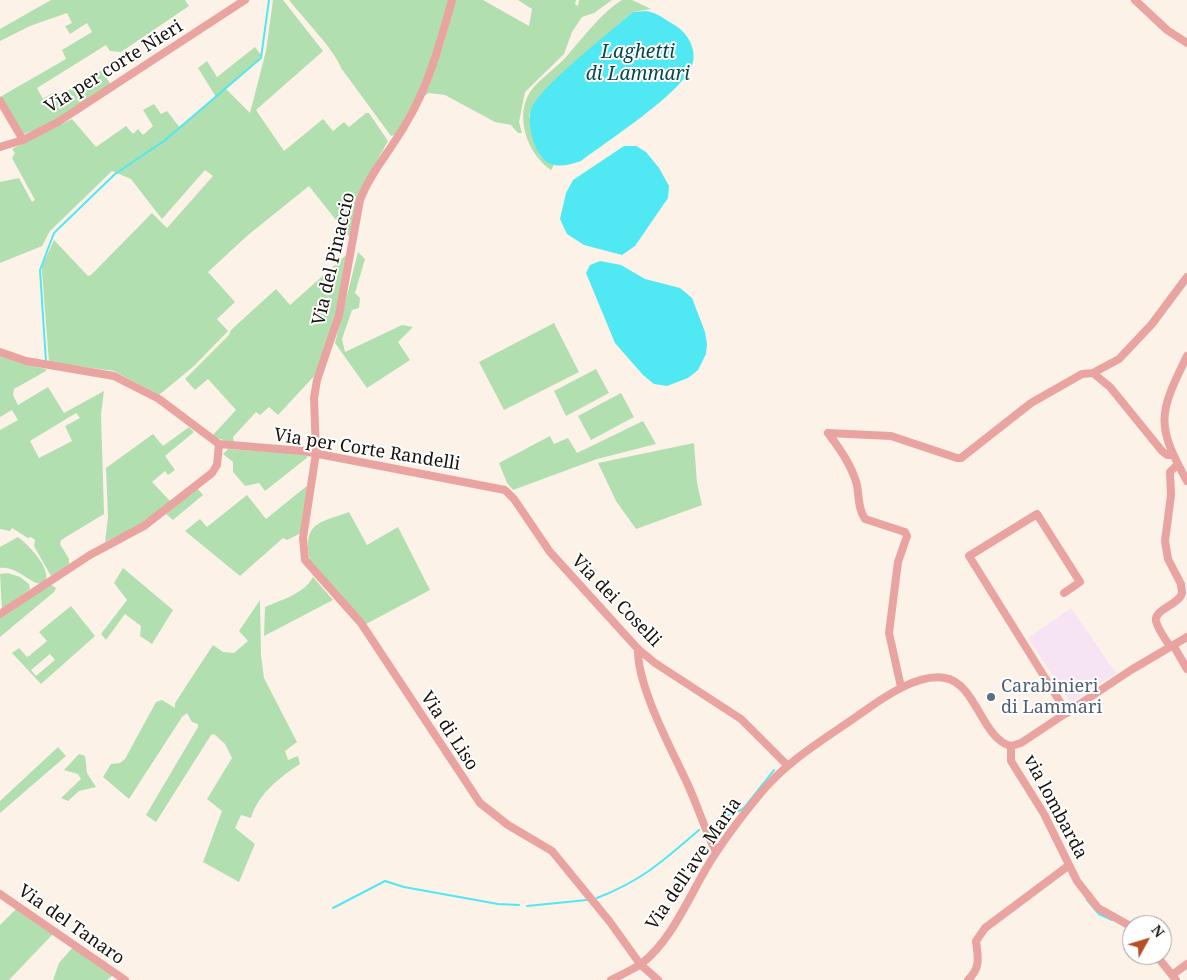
<!DOCTYPE html>
<html>
<head>
<meta charset="utf-8">
<style>
	body { margin:0 }
	#map { position:relative; width:1187px; height:980px; overflow:hidden; background:#fdf2e8; font-family:"Noto Serif",serif }
	canvas { display:block }
	.north { position:absolute; left:1122px; top:915px; width:50px; height:50px; box-sizing:border-box; background:#fff; border:1px solid #a3a19e; border-radius:50%; rotate:51deg; font-size:14px; font-weight:700; line-height:20px; text-align:center; color:#19130d }
	.north::after { content:''; display:block; margin:auto; width:18px; height:22px; background:#b64f27; clip-path:polygon(50% 0,100% 100%,50% 72%,0 100%) }
</style>
</head>
<body>
<div id="map">
<canvas width="1187" height="980"></canvas>
<div class="north">N</div>
</div>
<script>
const context = document.querySelector('canvas').getContext('2d');
context.lineJoin = 'round';
function paint(path, color) { context.fillStyle = color; context.fill(path, 'evenodd'); }
function trace(path, color, width, dash) { context.strokeStyle = color; context.lineWidth = width; context.lineCap = dash ? 'butt' : 'round'; context.setLineDash(dash || []); context.stroke(path); }
function label(font, color, halo, rows, align = 'center') {
  context.font = font + ' "Noto Serif",serif'; context.lineWidth = 4; context.setLineDash([]); context.textBaseline = 'middle'; context.strokeStyle = halo; context.fillStyle = color; for (const [text, x, y, turn = 0] of rows) {
    context.save(); context.translate(x, y); context.rotate((+turn || 0) * Math.PI / 180); context.textAlign = isNaN(turn) ? turn : align; if (halo) context.strokeText(text, 0, 0); context.fillText(text, 0, 0); context.restore();
  }
}
const education = new Path2D(`
	M1071,608L1116,673L1071,703L1028,638Z`);
const green = new Path2D(`
	M51,0H185L189,6L121,52L110,51L106,45L37,88L43,99L54,92L57,97L102,70L111,85L51,124L24,134L0,97L66,59L62,50L92,32L87,23L70,34L65,26L72,23L67,13L30,26L0,41V29Z
	M273,0H283L323,51L256,110L284,151L323,119L333,131L344,122L349,127L366,113H369L388,141L367,179L351,239L309,186L248,235L208,272L235,302L217,319L228,331L194,366L159,395L114,371L49,362L42,272V266L54,240L88,276L91,275L152,213L167,228L213,176L205,170L162,219L131,179L112,171L50,231L42,246L0,263V182L19,178L32,202L35,200L12,158L15,153L12,149L72,119L96,147L126,126L133,134L138,129L143,135L153,126L143,110L154,104L161,114L167,111L180,128L216,97L198,68L207,61L217,77L255,47L261,55L258,61L226,89L250,113L266,51Z
	M289,0H450L428,76L395,135L391,136L341,68C335,50 302,17 289,0Z
	M455,0H483L529,26L532,9L518,0H576L575,4L578,6L579,0H612L594,13L582,17L572,32L564,54L525,92L519,122L522,133H518L511,125L495,122L445,95L429,93L424,96L444,43Z
	M622,0H632L651,9L633,12L626,18L552,84L529,115L540,156L554,165L551,170C528,155 514,117 530,92C539,79 555,69 566,57C581,40 602,12 622,0Z
	M354,248L338,317L318,372L278,415L269,407L260,415L256,412L233,437L234,444L212,436L236,410L208,379L195,390L185,379L229,335L231,330L276,289L290,305Z
	M358,252L365,259L355,293L360,298L359,308L352,310L342,339L345,352L402,325L413,327L398,342L410,360L367,388L335,343Z
	M554,323L579,372L504,410L479,362Z
	M0,356L20,363L46,369V371L14,389L13,395L18,405L48,387L64,413L104,391L101,414L104,514L61,540L60,544L69,559V564L51,576L34,546L35,540L31,537L28,538L12,528L10,531L0,529V430L18,420L12,410L0,417ZM76,413L80,418L65,426L72,441L39,458L30,441Z
	M596,369L609,393L566,416L554,391Z
	M621,393L634,417L591,440L578,416Z
	M643,421L656,444L597,459L513,490L507,483L499,463L550,436L554,444L568,438L577,453Z
	M189,427L194,432L165,456L175,470L168,475L165,471L152,482L171,502L142,525L105,542L108,517L106,468L153,434L163,446Z
	M694,443L697,483L702,505L636,529L616,501L598,463Z
	M228,449L303,454L308,457L265,491L259,483L245,486L233,472V462L223,454Z
	M308,485L301,533L287,540L283,538L240,576L185,531L200,519L207,527L247,495L266,519Z
	M197,488L203,495L173,520L166,514Z
	M349,512L367,545L398,527L430,590L366,624L310,561C302,522 319,523 349,512Z
	M18,537C29,546 50,566 46,582C34,590 19,565 0,568V547Z
	M123,568L173,610L152,644L140,636L141,626L125,614L106,640L101,634L127,600L114,583Z
	M8,573L20,577L29,584L30,589L2,610L0,574Z
	M313,577L333,600L264,636L265,607C281,600 304,594 313,577Z
	M50,584L56,588L54,592L0,637V617Z
	M260,600L261,655L264,678L297,742L285,751L288,760L298,756L300,764C280,777 258,794 251,818L241,815L235,828L255,844L239,882L203,862L222,811L207,799L232,758L225,744L214,734L211,735L156,822L146,815L198,727V724L192,722L187,713L182,717L129,799L103,777L111,764L120,763L125,759L156,702L162,700L175,708V703L213,645L223,652L234,653L248,641L239,631Z
	M71,606L95,636L41,684L12,653L19,648L27,657L29,656L47,641L39,632ZM50,654L55,660L36,676L31,670Z
	M58,747L66,756L0,813V801Z
	M79,754L85,756L87,773L96,787L79,791L68,801L61,798L81,779L78,774L64,770Z
	M17,908L53,934L9,980H0V925Z
	M73,947L113,975L107,980H53L59,963Z`);
const water = new Path2D(`
	M646,11C658,13 666,20 676,26C690,35 699,54 690,70C674,98 609,140 581,161C566,166 550,170 540,155C533,145 526,118 532,107C544,84 604,37 626,18L633,12Z
	M624,146H636L646,152L659,168L669,186L668,198L635,246L622,255L584,245L567,234L560,219L566,193L573,180Z
	M600,261L621,265L645,279L680,288L692,298L705,332L707,344L706,354L698,370L688,378L667,386L654,384L643,375L615,343L586,273L590,265Z`);
const stream = new Path2D(`
	M46,362L40,270L54,233L115,174L164,141L261,58L269,0
	M717,820L743,809L774,770
	M597,898C643,880 663,861 699,830
	M1087,900L1099,914L1112,920
	M527,906L587,900
	M333,908L385,881L404,887L498,904L519,905`);
const minor = new Path2D(`
	M452,0C440,43 429,86 405,125C390,151 371,172 360,200L339,315L317,380L314,398L316,453L303,538L305,560L361,623L480,803L508,825L552,851L610,922L640,964L658,980
	M1135,0L1167,30L1187,43
	M0,101L23,140
	M0,147L23,140L58,122L245,0
	M0,352L26,361L114,376L159,399L219,444L303,451L505,490L514,499L550,552L638,649L655,663L741,719L788,766
	M1187,356C1159,413 1155,424 1187,481
	M1093,373L1110,387L1162,451L1167,455H1173
	M828,433L891,436L957,458H961L1031,403L1082,374L1093,373L1119,359L1152,324L1187,277
	M828,433C840,449 852,466 857,485C859,496 858,509 865,519L905,532L907,536L898,562L889,633L901,687
	M1064,593L1080,582L1037,514L969,556L1067,713
	M0,614L90,555L144,526L212,473L217,465L219,444
	M1173,645L1187,669
	M1170,647C1166,639 1158,630 1156,621C1154,609 1179,605 1182,593L1181,584L1168,559L1165,541L1171,495L1170,472L1178,464
	M638,649C637,687 672,750 688,785C698,807 705,830 716,852
	M1011,746V761L1044,814L1077,881L1098,908L1132,927
	M0,894L125,980
	M1156,955L1176,980
	M1172,975L1187,964
	M611,980C621,975 632,970 641,964C671,941 688,899 707,867C722,842 741,817 760,794C787,760 828,737 863,712C884,697 918,673 945,678C976,683 982,739 1011,746L1021,743L1131,670L1187,637
	M968,980C981,967 978,958 976,941L985,928L1068,866`);
const markers = [
	[991,697,5,"#5c6f8a"]
];
const streetNames = [
	["Via per corte Nieri",114,67,-32],
	["Via del Pinaccio",334,259,-77],
	["Via per Corte Randelli",367,450,9],
	["Via dei Coselli",616,601,46],
	["Via di Liso",449,731,57],
	["via lombarda",1055,807,62],
	["Via dell'ave Maria",694,864,-56],
	["Via del Tanaro",71,925,35]
];
const serviceNames = [
	["Carabinieri",1001,687],
	["di Lammari",1001,708]
];
const waterNames = [
	["Laghetti",638,53],
	["di Lammari",638,75]
];
paint(education, '#f6e4f5');
paint(green, '#b2dfaf');
paint(water, '#50e8f2');
trace(stream, '#50e8f2', 2);
trace(minor, '#e9a3a1', 8);
for (const [x, y, r, color] of markers) { const dot = new Path2D(); dot.arc(x, y, r, 0, 2 * Math.PI); context.fillStyle = color; context.fill(dot); trace(dot, '#fff', 2); }
label('18px', '#19130d', '#fff', streetNames);
label('18px', '#4e5e75', '#fff', serviceNames, 'left');
label('italic 19px', '#024a4e', '#fff', waterNames);
</script>
</body>
</html>
